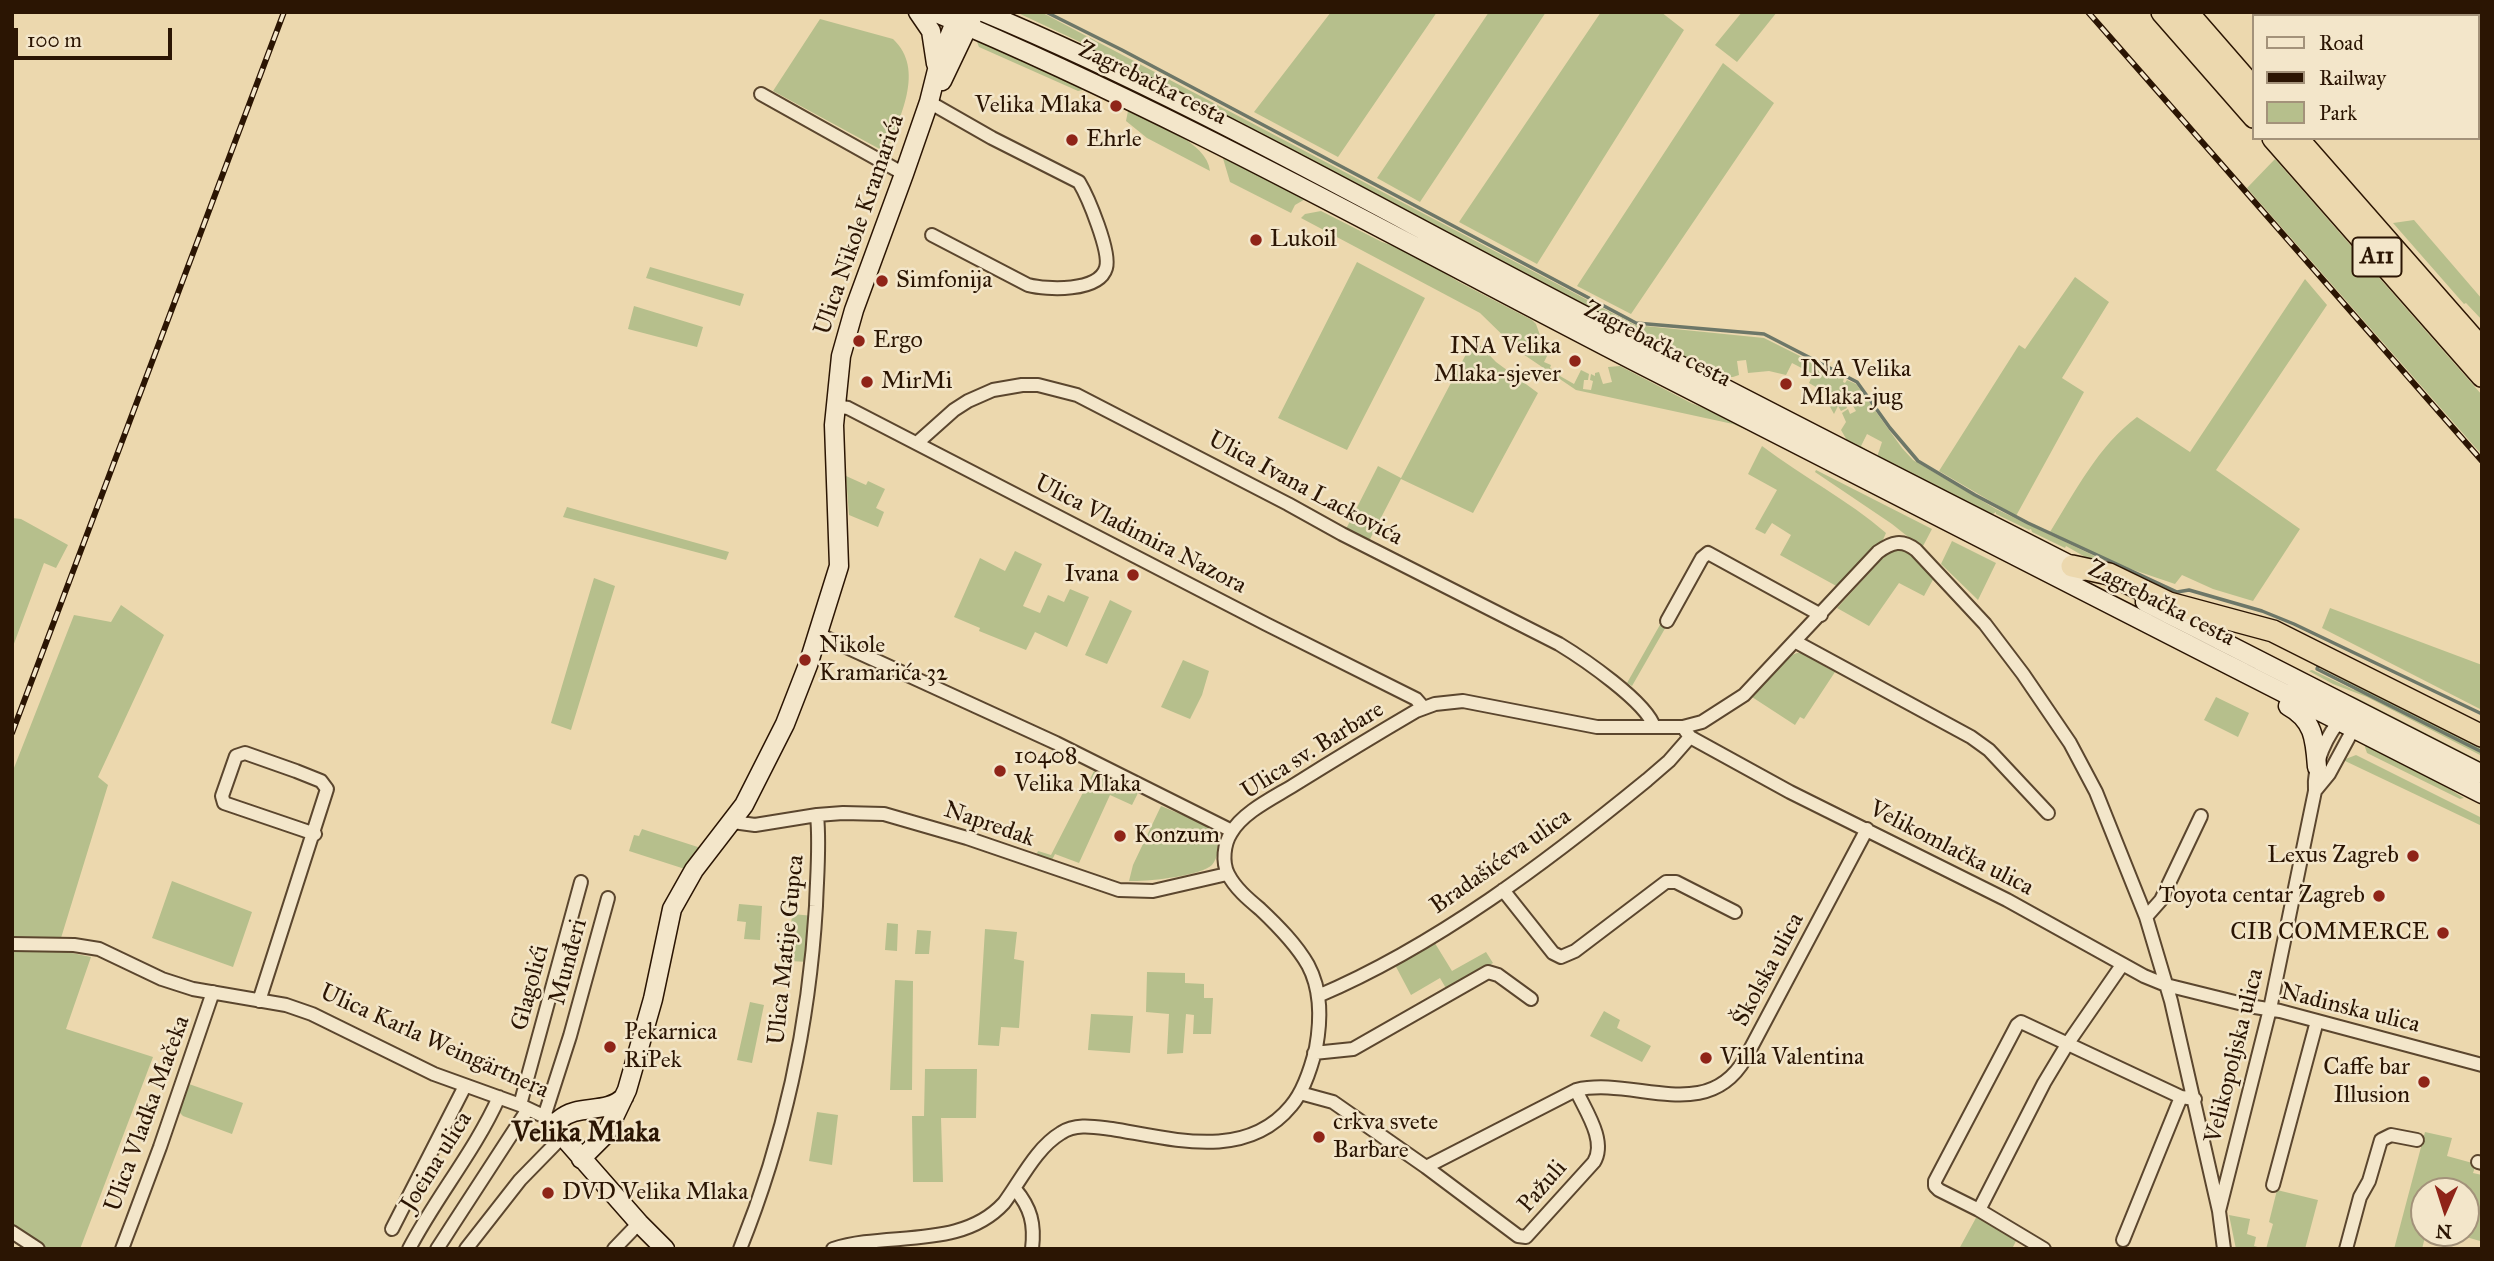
<!DOCTYPE html>
<html>
<head>
<meta charset="utf-8">
<style>
	body { margin:0 }
	#map { position:relative; width:2494px; height:1261px; overflow:hidden; background:#ecd8ae; font-family:"IM FELL Great Primer",serif }
	canvas { display:block }
	.frame { position:absolute; inset:0; border:14px solid #2b1503; pointer-events:none }
	.legend { position:absolute; left:2252px; top:14px; width:228px; height:126px; box-sizing:border-box; background:#f3e6ca; border:2px solid #a3927a; margin:0; padding:9px 12px; list-style:none; font-size:21px; color:#2b1503 }
	.legend li { display:flex; align-items:center; gap:14px; height:35px }
	.legend b { width:35px; border:2px solid #a3927a }
	.north { position:absolute; left:2410px; top:1177px; width:70px; height:70px; box-sizing:border-box; background:#f3e6ca; border:2px solid #a3927a; border-radius:50%; rotate:183deg; font-size:19px; font-weight:700; line-height:28px; text-align:center; color:#2b1503 }
	.north::after { content:''; display:block; margin:auto; width:24px; height:32px; background:#8f2418; clip-path:polygon(50% 0,100% 100%,50% 72%,0 100%) }
	.scale { position:absolute; left:14px; top:28px; width:158px; height:32px; box-sizing:border-box; border:4px solid #2b1503; border-top:0; padding-left:9px; font-size:21px; line-height:24px; white-space:nowrap; color:#2b1503; -webkit-text-stroke:5px #f3e6ca; paint-order:stroke }
</style>
</head>
<body>
<div id="map">
<canvas width="2494" height="1261"></canvas>
<div class="frame"></div>
<ul class="legend">
<li><b style="height:9px;background:#f3e6ca"></b>Road</li>
<li><b style="height:9px;background:#2b1503"></b>Railway</li>
<li><b style="height:19px;background:#b6bf8c"></b>Park</li>
</ul>
<div class="north">N</div>
<div class="scale">100 m</div>
</div>
<script>
const context = document.querySelector('canvas').getContext('2d');
context.lineJoin = 'round';
function paint(path, color) { context.fillStyle = color; context.fill(path, 'evenodd'); }
function trace(path, color, width, dash) { context.strokeStyle = color; context.lineWidth = width; context.lineCap = dash ? 'butt' : 'round'; context.setLineDash(dash || []); context.stroke(path); }
function label(font, color, halo, rows, align = 'center') {
  context.font = font + ' "IM FELL Great Primer",serif'; context.lineWidth = 5; context.setLineDash([]); context.textBaseline = 'middle'; context.strokeStyle = halo; context.fillStyle = color; for (const [text, x, y, turn = 0] of rows) {
    context.save(); context.translate(x, y); context.rotate((+turn || 0) * Math.PI / 180); context.textAlign = isNaN(turn) ? turn : align; if (halo) context.strokeText(text, 0, 0); context.fillText(text, 0, 0); context.restore();
  }
}
const green = new Path2D(`
	M1016,12H1041L1058,21L1635,325L1764,338L1844,378L1843,382L1845,383L1847,380L1856,384L1902,448L1913,460L1996,509L2166,590L2101,566L2066,546L2065,548L2032,532L2031,529L2029,530L1996,514V512L1993,514L1957,502L1919,478L1877,457L1882,442L1867,434L1861,446L1870,452L1848,442L1841,430L1846,422L1842,413L1848,409L1850,414L1856,411L1850,401L1845,403L1847,408L1841,411L1838,406L1834,414L1829,405L1833,397L1809,383L1813,374L1792,363L1786,375L1769,371L1748,373L1746,360L1737,361L1739,375L1733,377H1723L1148,80L1080,42Z
	M1331,12H1437L1338,157L1254,112Z
	M1489,12H1546L1420,202L1377,178Z
	M1601,12H1661L1684,30L1537,264L1459,222Z
	M1742,12H1777L1737,62L1715,45Z
	M2376,12H2482V125L2478,124V16H2375Z
	M820,19L893,39C926,70 899,117 887,153L773,91Z
	M977,42H983L1042,67L1083,90L1078,91L979,47Z
	M1723,63L1774,103L1631,314L1577,286Z
	M1128,111C1154,124 1207,141 1210,171L1147,138L1126,121Z
	M1222,155L1307,198L1295,205L1291,213L1230,182Z
	M2275,159L2482,395V455L2247,188Z
	M1321,211L1382,242L1408,251L1459,282L1532,320L1536,324L1542,341L1539,342L1540,348L1549,352L1544,362L1551,365L1550,368L1554,370L1553,372L1574,384L1581,370L1589,374L1588,380H1584L1583,389L1591,390L1593,381L1590,380L1591,374L1595,376V373L1599,372L1603,384L1612,382L1608,367L1620,366L1691,403L1734,420L1761,436L1733,424L1576,390L1520,352L1480,313L1301,218L1305,214Z
	M2414,220L2482,299V320L2466,303L2464,304L2393,223Z
	M1357,262L1425,298L1347,450L1278,418Z
	M650,267L744,294L740,306L646,278Z
	M2075,277L2109,302L2062,378L2084,392L2016,516L1939,471L2019,345L2025,349Z
	M2305,279L2327,305L2216,470L2300,529L2253,601L2213,589L2182,575L2175,584L2122,566L2050,532C2075,492 2098,446 2137,417L2190,452Z
	M634,306L703,327L697,347L628,329Z
	M1474,339L1496,362L1538,393L1473,513L1401,479L1369,541L1346,529L1378,466L1401,478Z
	M1762,446C1803,477 1848,500 1886,533L1882,542L1840,588L1780,555L1791,535L1772,523L1765,534L1755,529L1777,490L1748,474Z
	M1816,470L1932,529L1922,548L1892,524L1815,472Z
	M846,476L866,485L868,481L885,489L876,508L884,512L878,527L849,515Z
	M567,507L729,552L726,560L563,517Z
	M12,518L21,519L68,545L56,568L44,563L12,649Z
	M1952,541L1996,563L1978,600L1941,564Z
	M1892,548L1908,550L1935,576L1924,596L1899,583L1869,626L1837,608Z
	M1015,551L1042,564L1023,606L1040,613L1048,595L1064,602L1070,589L1089,597L1067,647L1035,632L1026,650L979,631L980,628L954,617L980,558L1005,571Z
	M594,578L615,586L571,730L551,723Z
	M1110,600L1132,611L1107,664L1085,655Z
	M121,605L164,635L98,777L108,785L61,938L14,940L12,773L74,615L111,622Z
	M2330,608L2482,665V710L2322,628Z
	M1661,623L1667,625L1632,686L1627,683Z
	M1797,653H1801L1835,672L1804,719L1800,717L1795,725L1752,697L1792,655Z
	M1183,660L1209,671L1202,695L1190,719L1161,707Z
	M2317,661L2482,744V756L2367,697L2333,684L2309,671L2312,670L2354,690L2356,687L2320,668V665L2314,666Z
	M2337,690L2355,697L2482,762V766Z
	M2216,697L2249,713L2238,737L2204,720Z
	M2364,744L2413,767L2464,798L2460,799L2367,753Z
	M2356,755L2482,818V826L2343,760Z
	M1094,771L1138,793L1132,805L1110,795L1079,863L1055,854L1050,864L1035,858L1038,851L1051,855Z
	M1161,806L1216,829L1220,833C1221,842 1218,858 1212,865C1201,876 1145,882 1129,881L1133,865Z
	M642,829L704,849L688,870L629,851L634,835L639,836Z
	M172,881L252,912L233,967L152,938Z
	M739,904L762,906L760,940L744,939L746,922L737,921Z
	M792,914L814,916L810,962L788,961Z
	M887,923L898,924L897,951L885,950Z
	M985,929L1017,932L1014,959L1024,961L1019,1028L1001,1027L999,1046L978,1045Z
	M917,930L931,931L929,954H915Z
	M1433,940L1452,971L1486,952L1493,963L1447,990L1440,978L1411,995L1394,963Z
	M58,950L91,957L66,1029L153,1057L80,1249H48L12,1227V951Z
	M1147,972L1185,973V983L1204,984V998H1213L1211,1034H1193L1194,1015L1186,1014L1183,1053L1167,1054L1169,1014L1146,1012Z
	M895,980L913,981L912,1090H890Z
	M750,1002L764,1005L752,1063L737,1060Z
	M1604,1011L1620,1020L1617,1028L1651,1046L1642,1062L1590,1036Z
	M1091,1014L1133,1016L1130,1053L1088,1050Z
	M925,1069H977L976,1118H941L943,1182H913L912,1116H924Z
	M189,1084L243,1103L232,1134L183,1116L179,1112Z
	M817,1112L838,1115L832,1165L809,1161Z
	M2425,1132L2452,1138L2447,1156L2476,1164L2473,1173L2482,1175L2480,1241L2456,1234L2466,1233V1191H2424V1233H2426L2422,1249H2394Z
	M2277,1190L2318,1200L2305,1249H2266L2273,1224L2269,1222Z
	M2229,1215L2250,1219L2247,1234L2256,1237L2254,1246L2265,1249H2236Z
	M1977,1216L2017,1239L2012,1249H1959Z`);
const stream = new Path2D(`
	M1046,12L1122,50L1636,323L1764,334L1857,382L1890,428L1918,461L1975,495L2028,523L2177,592L2189,590L2262,611L2294,624L2482,714
	M2319,664L2317,669L2482,752`);
const street = new Path2D(`
	M761,94L904,174
	M929,102L992,138L1079,182C1088,197 1111,252 1106,268C1099,292 1047,290 1028,285L932,235
	M835,406L848,408L1266,624L1416,699L1423,707
	M917,443L954,410L968,401L993,390L1022,385H1038L1077,395L1288,504L1342,534L1559,644C1582,658 1647,702 1654,727
	M1667,621L1702,558L1708,553L1821,615
	M818,634L1056,743L1232,831
	M1796,642L1971,737L1989,750L2048,813
	M1683,727L1690,737L1790,792L2007,900L2144,976L2166,985L2255,1007L2280,1011L2482,1065
	M2315,791L2329,774L2356,724
	M733,822L755,825L817,815L843,813L884,814L967,838L1119,890L1153,891L1227,874
	M1503,890L1553,953L1561,957L1575,951L1666,882H1676L1735,912
	M2146,917L2161,900L2201,816
	M12,944L74,945L99,949L162,979L193,989L286,1005L312,1014L434,1074L520,1105L558,1123
	M1318,996C1436,946 1548,861 1647,780L1669,761L1690,737
	M259,1001L327,789L321,781L296,771L245,753L236,756L222,796L224,803L315,834
	M1314,1053L1353,1049L1488,972L1498,975L1531,999
	M1300,1093L1333,1102L1426,1167L1576,1090C1634,1076 1706,1125 1745,1059L1867,829
	M520,1105L581,882
	M544,1117L570,1036L608,898
	M2478,1162L2482,1163
	M1426,1167L1518,1236L1526,1237L1594,1162C1607,1141 1585,1110 1576,1090
	M2273,1185L2317,1021
	M1015,1189C1031,1208 1035,1224 1032,1249
	M1979,1210L1939,1190L1935,1186V1181L2017,1025L2021,1022L2181,1097L2195,1099
	M392,1229L465,1086
	M12,1232L38,1249
	M2123,1240L2181,1097
	M122,1249L160,1147L213,992
	M409,1249C436,1197 475,1151 499,1097
	M437,1249L528,1109
	M466,1249L520,1180L562,1137
	M614,1249L639,1223
	M740,1249C785,1137 809,1026 816,906C817,875 820,845 817,815
	M833,1249C889,1231 961,1250 1004,1203C1021,1180 1036,1148 1061,1133C1076,1123 1095,1127 1112,1129C1173,1139 1246,1161 1291,1106C1304,1091 1311,1068 1316,1048C1321,1020 1322,991 1308,965C1296,944 1278,926 1260,909C1248,899 1235,888 1228,874C1222,862 1224,844 1231,833C1243,812 1273,798 1294,785C1334,760 1375,735 1416,711L1435,704L1463,701L1597,727H1683L1702,722L1744,695L1878,552C1892,542 1902,539 1916,550L1985,624L2023,674L2070,743L2096,792L2146,917L2171,1001L2219,1211
	M2044,1249L1979,1210L2044,1083L2068,1043L2122,965
	M2224,1249L2219,1211L2270,1009L2315,791C2313,765 2326,734 2345,715
	M2346,1249L2360,1197L2369,1181L2381,1140L2391,1135L2417,1140`);
const secondary = new Path2D(`
	M918,12L931,31L936,64
	M934,12C1175,113 1403,242 1636,362C1917,507 2200,650 2482,794
	M983,12C1160,86 1328,180 1498,270C1692,373 1887,472 2082,571
	M942,81L972,18
	M2145,602L2482,774
	M2288,706C2314,720 2315,740 2317,767
	M624,1097C606,1115 578,1103 559,1120L558,1131L639,1223L665,1249
	M581,1159L606,1134L627,1090L653,999L672,909L694,870L744,805L785,724L808,665L839,566L834,425L841,356L854,310L904,174L929,102L939,62L959,12`);
const highway = new Path2D(`
	M2162,12L2254,117
	M2187,12L2254,89
	M2273,138L2482,376
	M2297,138L2482,349
	M2072,566L2109,574L2169,603L2273,631L2482,736`);
const rail = new Path2D(`
	M2088,12L2482,461
	M12,733L284,12`);
const markers = [
	[1116,106,7,"#8f2418"],
	[1072,140,7,"#8f2418"],
	[1256,240,7,"#8f2418"],
	[882,281,7,"#8f2418"],
	[859,341,7,"#8f2418"],
	[1575,361,7,"#8f2418"],
	[867,382,7,"#8f2418"],
	[1786,384,7,"#8f2418"],
	[1133,575,7,"#8f2418"],
	[805,660,7,"#8f2418"],
	[1000,771,7,"#8f2418"],
	[1120,836,7,"#8f2418"],
	[2413,856,7,"#8f2418"],
	[2379,896,7,"#8f2418"],
	[2443,933,7,"#8f2418"],
	[610,1047,7,"#8f2418"],
	[1706,1058,7,"#8f2418"],
	[2424,1082,7,"#8f2418"],
	[1319,1137,7,"#8f2418"],
	[548,1193,7,"#8f2418"]
];
const shields = [
	[2377,257,49]
];
const shieldNames = [
	["A11",2377,257]
];
const streetNames = [
	["Zagrebačka cesta",1152,84,26],
	["Ulica Nikole Kramarića",860,225,-71],
	["Zagrebačka cesta",1657,345,27],
	["Ulica Ivana Lackovića",1305,489,28],
	["Ulica Vladimira Nazora",1140,535,27],
	["Zagrebačka cesta",2161,604,27],
	["Ulica sv. Barbare",1313,751,-32],
	["Napredak",989,825,19],
	["Velikomlačka ulica",1951,849,27],
	["Bradašićeva ulica",1501,862,-35],
	["Ulica Matije Gupca",787,950,-84],
	["Munđeri",569,962,-75],
	["Školska ulica",1769,970,-62],
	["Glagolići",531,988,-75],
	["Nadinska ulica",2350,1009,14],
	["Ulica Karla Weingärtnera",434,1042,24],
	["Velikopoljska ulica",2235,1056,-76],
	["Ulica Vladka Mačeka",148,1114,-70],
	["Jocina ulica",437,1162,-58],
	["Pažuli",1543,1187,-49]
];
const poiNames = [
	["Velika Mlaka",1102,106,"right"],
	["Ehrle",1086,140],
	["Lukoil",1270,240],
	["Simfonija",896,281],
	["Ergo",873,341],
	["INA Velika",1561,347,"right"],
	["Mlaka-sjever",1561,375,"right"],
	["INA Velika",1800,370],
	["Mlaka-jug",1800,398],
	["MirMi",881,382],
	["Ivana",1119,575,"right"],
	["Nikole",819,646],
	["Kramarića 32",819,674],
	["10408",1014,757],
	["Velika Mlaka",1014,785],
	["Konzum",1134,836],
	["Lexus Zagreb",2399,856,"right"],
	["Toyota centar Zagreb",2365,896,"right"],
	["CIB COMMERCE",2429,933,"right"],
	["Pekarnica",624,1033],
	["RiPek",624,1061],
	["Villa Valentina",1720,1058],
	["Caffe bar",2410,1068,"right"],
	["Illusion",2410,1096,"right"],
	["crkva svete",1333,1123],
	["Barbare",1333,1151],
	["DVD Velika Mlaka",562,1193]
];
const quarterNames = [
	["Velika Mlaka",586,1134]
];
paint(green, '#b6bf8c');
trace(stream, '#6d7768', 3.5);
trace(street, '#5b462e', 16);
trace(secondary, '#2b1503', 21);
trace(highway, '#2b1503', 24);
trace(street, '#f3e6ca', 12);
trace(secondary, '#f3e6ca', 18);
trace(highway, '#ecd8ae', 21);
trace(rail, '#2b1503', 6);
trace(rail, '#f3e6ca', 3.5, [10]);
for (const [x, y, r, color] of markers) { const dot = new Path2D(); dot.arc(x, y, r, 0, 2 * Math.PI); context.fillStyle = color; context.fill(dot); trace(dot, '#f3e6ca', 2.5); }
for (const [x, y, w] of shields) { const box = new Path2D(); box.roundRect(x - w / 2, y - 19.5, w, 39, 5); context.fillStyle = '#f3e6ca'; context.fill(box); trace(box, '#2b1503', 2); }
label('bold 23px', '#2b1503', null, shieldNames);
label('24px', '#2b1503', '#f3e6ca', streetNames);
label('24px', '#2b1503', '#f3e6ca', poiNames, 'left');
label('bold 28px', '#2b1503', '#f3e6ca', quarterNames);
</script>
</body>
</html>
